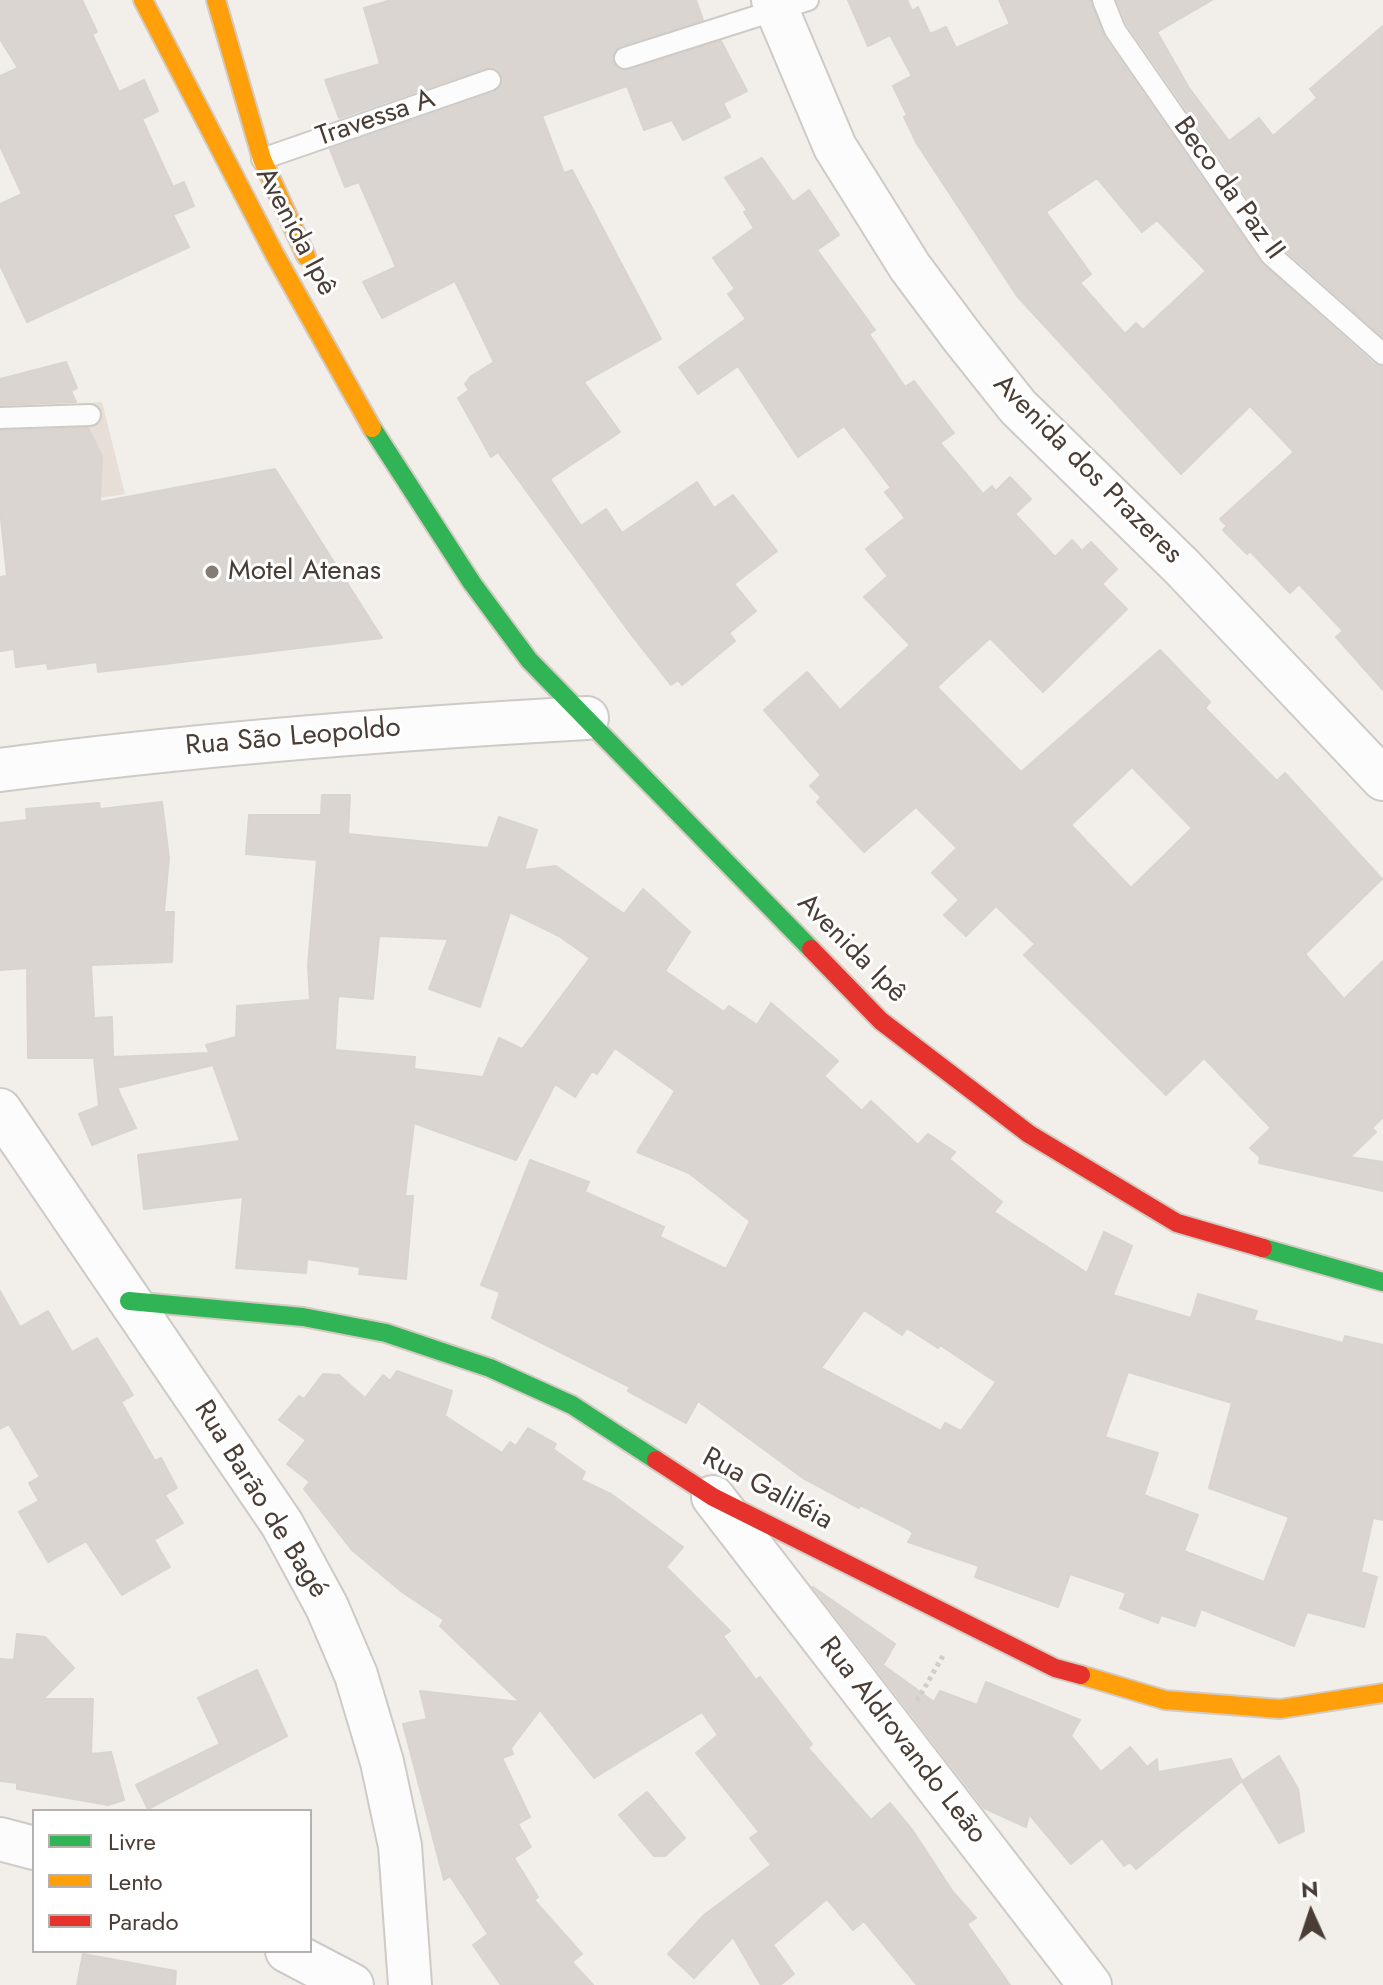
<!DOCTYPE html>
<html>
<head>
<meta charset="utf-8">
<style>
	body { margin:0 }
	#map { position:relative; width:1383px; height:1985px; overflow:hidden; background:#f2eeea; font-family:Jost,sans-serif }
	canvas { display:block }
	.legend { position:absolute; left:32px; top:1809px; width:280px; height:144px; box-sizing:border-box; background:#fff; border:2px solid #b6b1ae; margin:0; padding:10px 14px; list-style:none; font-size:24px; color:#493d35 }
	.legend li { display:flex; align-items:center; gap:16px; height:40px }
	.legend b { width:40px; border:2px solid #b6b1ae }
	.north { position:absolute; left:1271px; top:1873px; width:80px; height:80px; -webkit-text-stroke:6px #fff; paint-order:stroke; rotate:357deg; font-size:22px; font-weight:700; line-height:32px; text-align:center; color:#493d35 }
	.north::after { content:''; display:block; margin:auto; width:28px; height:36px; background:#493d35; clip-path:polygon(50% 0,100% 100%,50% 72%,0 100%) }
</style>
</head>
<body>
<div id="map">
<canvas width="1383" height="1985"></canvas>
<ul class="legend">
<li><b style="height:10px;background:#30b455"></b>Livre</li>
<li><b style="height:10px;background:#ff9f0a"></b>Lento</li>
<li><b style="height:10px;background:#e5322d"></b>Parado</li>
</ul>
<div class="north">N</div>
</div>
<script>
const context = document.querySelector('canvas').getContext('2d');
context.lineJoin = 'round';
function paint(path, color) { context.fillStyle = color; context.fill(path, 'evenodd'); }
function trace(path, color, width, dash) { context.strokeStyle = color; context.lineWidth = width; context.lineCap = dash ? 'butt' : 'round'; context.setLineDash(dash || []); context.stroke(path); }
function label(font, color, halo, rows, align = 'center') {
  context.font = font + ' Jost,sans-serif'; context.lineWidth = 6; context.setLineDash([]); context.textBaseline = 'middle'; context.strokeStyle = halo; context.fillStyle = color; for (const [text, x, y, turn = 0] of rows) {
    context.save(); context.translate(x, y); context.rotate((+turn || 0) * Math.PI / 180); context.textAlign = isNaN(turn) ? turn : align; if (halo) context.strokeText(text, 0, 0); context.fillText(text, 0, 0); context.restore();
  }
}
const residential = new Path2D(`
	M102,402L125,494L50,505L0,472V412Z`);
const building = new Path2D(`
	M0,0H82L97,32L92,34L119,92L144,80L158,111L142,119L173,187L184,182L194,206L173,215L189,247L27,322L0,265V204L22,194L0,146V76L18,68L0,39Z
	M391,0H696L703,20L620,46L613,54V63L621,70H629L721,41L747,91L723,103L730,117L683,140L672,120L644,130L627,86L542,116L564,173L572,170L661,339L584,382L620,432L550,479L581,526L606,509L622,533L697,482L714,508L733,495L777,551L734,584L756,611L729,633L735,641L682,685L678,680L671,685L630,633L498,452L491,457L458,398L469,390L465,384L470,377L494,362L455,281L382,318L363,282L396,267L359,182L345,187L330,149L494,92L503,82L498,70L486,68L339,118L325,80L380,64L364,8Z
	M848,0H907L912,11L918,7L930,34L946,27L956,48L1010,24L999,0H1090L1104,37L1261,263L1374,364L1383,367V690L1336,637L1343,631L1299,584L1290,593L1250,551L1247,554L1223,530L1227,526L1220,519L1294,452L1250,406L1181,474L1017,296L917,144L904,117L907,115L893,86L912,76L890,35L868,46ZM1097,178L1142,232L1157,220L1206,271L1143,330L1136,323L1125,334L1080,283L1091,274L1046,212Z
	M1117,0H1212L1157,32L1189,88L1229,141L1259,118L1273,136L1317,98L1310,89L1383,26V337L1281,246L1127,24Z
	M762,158L793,202L809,190L839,235L817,250L875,330L869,334L905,387L914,381L954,433L940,443L983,494L992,486L996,491L1010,477L1031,499L1015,514L1055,557L1072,540L1082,551L1091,542L1117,569L1102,584L1127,609L1043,692L990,638L937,687L1021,772L1160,650L1210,702L1205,708L1277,781L1285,773L1382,879L1305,954L1344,999L1383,961V1117L1372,1128L1376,1132L1350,1157L1383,1162V1191L1259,1163L1260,1157L1250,1148L1271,1128L1204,1058L1166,1095L1024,955L1035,944L996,906L966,936L944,915L959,900L932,873L957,848L916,807L864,852L817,802L821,797L810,786L821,775L764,710L807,672L840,710L910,645L864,597L888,576L866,549L905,518L885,492L891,488L844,426L798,457L738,366L698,394L679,367L746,319L728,294L735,289L713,258L754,228L744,212L747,210L725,178ZM1132,767L1192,828L1131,888L1071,825Z
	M66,362L77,388L71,391L76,402L0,405V379Z
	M88,428L102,457L100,502L275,469L382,638L98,672L97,662L48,669L47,663L16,667L14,649L0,651V577L7,576L0,510V431Z
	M322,795H350L348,834L488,848L499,817L537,830L524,870L556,866L624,914L643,889L690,932L665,971L724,1012L729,1006L757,1025L771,1003L838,1061L824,1076L862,1111L871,1101L918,1145L928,1134L955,1152L949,1159L1002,1202L994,1212L1087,1273L1104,1232L1132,1246L1113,1295L1191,1318L1198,1294L1257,1311L1254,1320L1343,1343L1345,1336L1383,1345V1520L1373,1518L1361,1572L1377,1577L1364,1627L1307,1612L1294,1646L1201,1609L1195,1626L1161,1615L1158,1623L1120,1608L1126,1593L1070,1574L1058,1607L975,1577L979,1566L908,1542L913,1533L908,1529L860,1505L859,1508L803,1478L698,1401L686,1423L628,1391L630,1387L492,1318L500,1292L481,1285L530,1160L589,1182L585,1192L664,1227L660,1237L726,1269L750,1221L689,1173L637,1152L675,1091L615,1048L597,1074L592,1071L575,1097L555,1084L516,1160L414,1123L405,1196H413L406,1279L359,1274L360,1267L307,1259L306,1273L236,1268L243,1197L144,1209L138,1155L240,1141L213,1065L117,1088L136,1128L92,1145L79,1114L99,1106L94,1058H28L27,968L0,970V823L27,820L26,809L99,803L100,809L162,802L169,858L164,912H174L172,962L91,965L94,1018L112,1017L113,1057L209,1053L206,1045L236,1037L237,1006L310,1000L308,965L317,860L246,854L249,815H321ZM510,912L559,936L590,958L522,1049L499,1038L483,1077L414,1069L415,1057L335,1050L338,996L373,999L379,936L448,939L429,989L480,1007ZM864,1310L902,1335L907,1328L938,1348L940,1345L996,1382L961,1431L945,1423L941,1431L821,1368ZM1128,1372L1232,1403L1209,1488L1289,1517L1264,1582L1184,1551L1198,1515L1144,1495L1158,1453L1105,1437Z
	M0,1291L20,1327L48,1311L72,1352L97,1338L133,1395L121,1402L155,1461L161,1458L177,1488L165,1495L183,1523L154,1540L170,1567L122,1595L86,1541L48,1562L19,1512L39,1501L29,1483L40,1477L9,1424L0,1429Z
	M397,1371L452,1391L445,1416L502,1453L510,1442L516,1446L528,1428L556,1444L553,1449L585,1472L581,1480L611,1494L683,1547L666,1567L730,1631L723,1636L756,1680L760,1677L812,1744L808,1748L871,1820L890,1803L913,1831L953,1892L976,1918L967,1924L1010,1985H917L864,1921L853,1930L827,1899L773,1945L794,1974L780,1985H761L733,1937L694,1978L668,1954L704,1915L771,1865L750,1838L759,1832L696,1753L718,1735L702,1712L594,1778L540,1710L511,1748L513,1754L502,1758L530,1817L518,1824L531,1847L514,1858L538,1897L534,1900L582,1954L572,1962L593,1985H501L473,1945L488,1934L450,1876L444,1880L403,1724L427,1719L420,1691L520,1702L440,1626L444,1620L402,1592L352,1550L304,1489L310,1482L287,1464L306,1440L279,1420L299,1396L304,1399L323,1374L339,1375L365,1398L383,1375L390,1381Z
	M813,1587L895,1644L883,1665L934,1702L940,1691L977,1705L986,1682L1080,1720L1071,1736L1101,1772L1130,1747L1147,1767L1157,1759L1158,1772L1231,1759L1242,1781L1136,1869L1130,1862L1124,1866L1102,1838L1071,1864L1029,1814L1026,1827L984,1808Z
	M17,1634L45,1637L74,1668L43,1699H93L91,1754L111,1752L124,1800L108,1805L17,1789V1783L0,1781V1659L14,1660Z
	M257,1670L287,1736L148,1809L136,1785L220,1744L198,1698Z
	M1279,1756L1298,1789L1304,1831L1279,1843L1242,1781Z
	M647,1792L685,1838L665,1856H654L619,1815Z
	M83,1954L176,1971L175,1985H77Z`);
const path = new Path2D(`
	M917,1701L944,1654`);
const lane = new Path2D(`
	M1103,0L1115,30L1271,255L1383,354
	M625,58L808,0
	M262,159L490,80
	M0,418L90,415`);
const street = new Path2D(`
	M773,0L835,147L910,267L963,338L1018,407L1182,567L1383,779
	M0,770C195,744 390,729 587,718
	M0,1110L282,1524L327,1607L356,1675L382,1762L400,1846L410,1985
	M713,1497L1090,1985
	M0,1839L34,1848
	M287,1951L352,1985`);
const fast = new Path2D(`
	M372,428L472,583L529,660L811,949
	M1263,1248L1383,1282
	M129,1301L303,1317L386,1333L490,1368L572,1405L656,1460`);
const slow = new Path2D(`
	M143,0L275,255L372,428
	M216,0L262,159L306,256
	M1081,1675L1165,1700L1280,1709L1383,1693`);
const jam = new Path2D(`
	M811,949L881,1021L1029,1134L1177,1223L1263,1248
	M656,1460L713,1497L1055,1668L1081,1675`);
const markers = [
	[212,572,8,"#847b74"]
];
const streetNames = [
	["Travessa A",376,119,-19],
	["Beco da Paz II",1228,189,54],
	["Avenida Ipê",295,232,62],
	["Avenida dos Prazeres",1087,470,45],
	["Rua São Leopoldo",293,738,-5],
	["Avenida Ipê",851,949,45],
	["Rua Galiléia",767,1490,28],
	["Rua Barão de Bagé",260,1500,58],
	["Rua Aldrovando Leão",902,1741,52]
];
const poiNames = [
	["Motel Atenas",228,572]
];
paint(residential, '#e6ded7');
paint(building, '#dad5d1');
trace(building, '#dad4d0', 2);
trace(lane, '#cecac6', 24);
trace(street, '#cecac6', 46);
trace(fast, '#d3cbc2', 22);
trace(slow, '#d3cbc2', 22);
trace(jam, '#d3cbc2', 22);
trace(path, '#d2cdca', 5, [4, 4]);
trace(lane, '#fdfcfc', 20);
trace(street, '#fdfcfc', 42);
trace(fast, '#30b455', 18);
trace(slow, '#ff9f0a', 18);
trace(jam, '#e5322d', 18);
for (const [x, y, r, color] of markers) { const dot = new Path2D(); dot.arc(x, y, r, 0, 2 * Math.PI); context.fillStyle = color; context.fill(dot); trace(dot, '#fff', 3); }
label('28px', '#493d35', '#fff', streetNames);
label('28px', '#493d35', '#fff', poiNames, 'left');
</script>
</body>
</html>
